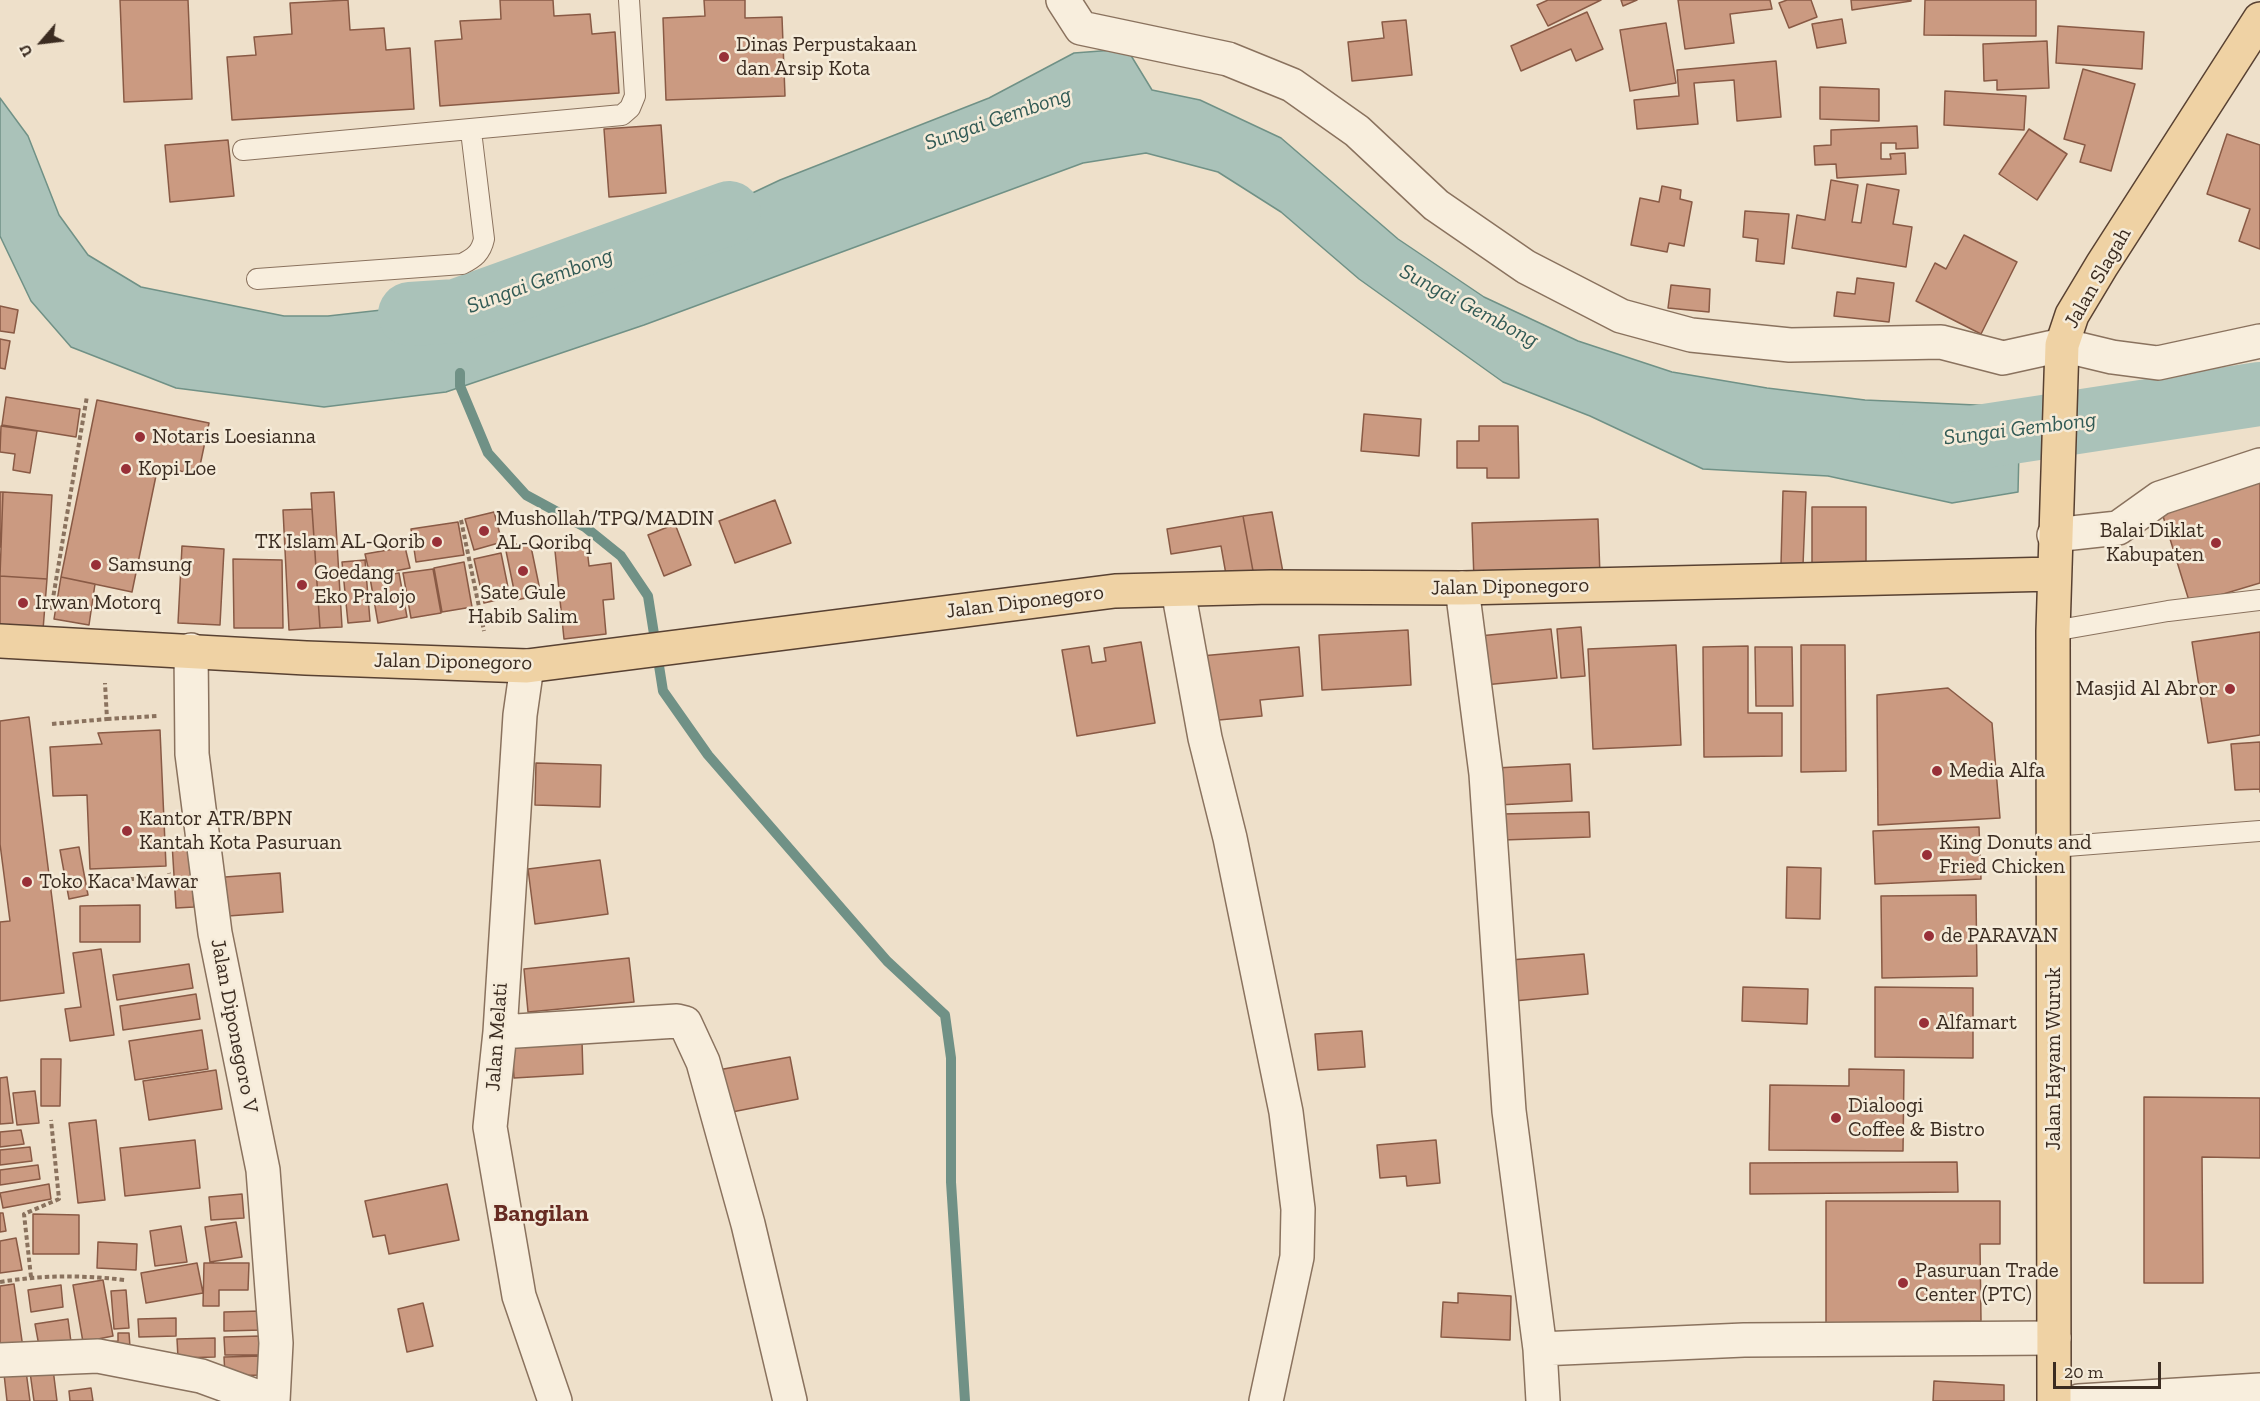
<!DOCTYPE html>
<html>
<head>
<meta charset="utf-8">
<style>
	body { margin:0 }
	#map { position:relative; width:2260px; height:1401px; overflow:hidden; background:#eee0ca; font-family:"Zilla Slab",serif }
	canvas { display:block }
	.north { position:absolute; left:12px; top:12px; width:60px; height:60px; -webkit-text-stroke:4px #f5ebd9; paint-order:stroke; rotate:242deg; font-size:16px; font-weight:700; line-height:24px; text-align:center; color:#3b2c21 }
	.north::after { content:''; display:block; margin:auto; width:21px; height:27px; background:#3b2c21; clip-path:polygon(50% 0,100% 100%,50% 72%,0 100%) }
	.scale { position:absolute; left:2053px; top:1362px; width:108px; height:27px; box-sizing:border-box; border:3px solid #3b2c21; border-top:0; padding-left:8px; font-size:18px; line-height:21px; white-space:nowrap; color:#3b2c21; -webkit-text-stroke:4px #f5ebd9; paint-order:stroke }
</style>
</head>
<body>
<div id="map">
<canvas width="2260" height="1401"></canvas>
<div class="north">U</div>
<div class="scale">20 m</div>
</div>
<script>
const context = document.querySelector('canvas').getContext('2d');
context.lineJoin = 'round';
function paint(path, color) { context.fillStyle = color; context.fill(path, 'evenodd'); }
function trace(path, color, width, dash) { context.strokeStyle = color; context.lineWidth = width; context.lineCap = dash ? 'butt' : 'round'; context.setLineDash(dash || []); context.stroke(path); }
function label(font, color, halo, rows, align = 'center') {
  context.font = font + ' "Zilla Slab",serif'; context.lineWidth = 5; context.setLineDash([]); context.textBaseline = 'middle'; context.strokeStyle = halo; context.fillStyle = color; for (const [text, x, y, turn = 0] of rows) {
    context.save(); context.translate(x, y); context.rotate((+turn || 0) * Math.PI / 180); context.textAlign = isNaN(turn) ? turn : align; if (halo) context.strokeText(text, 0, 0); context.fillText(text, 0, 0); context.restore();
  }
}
const water = new Path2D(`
	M1127,49L1152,90L1200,100L1281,138L1398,239L1484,297L1578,341L1672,372L1767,388L1865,400L2020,407L2018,492L1952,503L1828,476L1703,469L1590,416L1503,382L1359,279L1281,212L1218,172L1146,153L1083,163L644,325L446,392L324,407L176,388L71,347L31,301L0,236V98L28,136L59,215L88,255L141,287L284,316H328L498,297L623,254L780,180L989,98L1074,53Z`);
const stream = new Path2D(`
	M460,373V386L488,453L526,495L585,527L621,556L648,596L663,691L708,755L887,961L945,1015L951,1058V1182L965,1401`);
const river = new Path2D(`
	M410,314L456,311L729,213
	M1931,439L1946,442L2260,394`);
const building = new Path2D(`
	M120,0H188L192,99L124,102Z
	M348,0L350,30L384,28L386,50L410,48L414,109L232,120L227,57L256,55L254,37L292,34L290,3Z
	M500,0H553L554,16L590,14L592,34L615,32L619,93L440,106L435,41L462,39L460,21L501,19Z
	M704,0H745V18L782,17L785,96L666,100L663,18L705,16Z
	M1548,0H1601L1548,26L1537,5Z
	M1621,0H1637L1623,6Z
	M1678,0H1770L1772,9L1730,14L1734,43L1685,49Z
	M1787,0H1811L1817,17L1789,28L1779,3Z
	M1851,0H1911V1L1852,10Z
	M1925,0H2036V36L1924,35Z
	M1587,12L1603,49L1576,61L1571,49L1521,71L1511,46Z
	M1842,19L1846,43L1817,48L1812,24Z
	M1406,20L1412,75L1352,81L1348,42L1384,38L1382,22Z
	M1666,23L1676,83L1630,91L1620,30Z
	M2058,26L2144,32L2142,69L2056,63Z
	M2047,41L2049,88L1997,90V80L1984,81L1983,44Z
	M1776,61L1781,117L1737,121L1734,80L1694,83L1698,124L1637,129L1634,100L1679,96L1677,70Z
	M2083,69L2135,84L2111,171L2080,162L2085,145L2064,139Z
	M1820,87L1879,89V121L1820,119Z
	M1945,91L2026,96L2024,130L1944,125Z
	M661,125L666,193L609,197L604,129Z
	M1917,126L1918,148L1896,149V143H1881V159H1891L1890,154L1905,153L1906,174L1837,178L1836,164L1815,165L1814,146L1831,145V130Z
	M2029,129L2067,154L2037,200L1999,174Z
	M2227,134L2260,145V249L2239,241L2250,209L2207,194Z
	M228,140L234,196L170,202L165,145Z
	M1831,180L1858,185L1852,222L1861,223L1867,184L1899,190L1893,224L1912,227L1906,267L1792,248L1797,215L1825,220Z
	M1662,186L1681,190L1680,199L1692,202L1684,246L1669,243L1667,252L1631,245L1640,198L1659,202Z
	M1745,211L1789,214L1784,264L1756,261L1758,239L1743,237Z
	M1964,235L2017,262L1981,334L1916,301L1935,263L1946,269Z
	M1857,278L1894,283L1889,322L1834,316L1837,292L1855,294Z
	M1671,285L1710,289L1709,312L1668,308Z
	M0,306L18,310L14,333L0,331Z
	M0,339L10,341L5,369L0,368Z
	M6,397L80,409L76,437L2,425Z
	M97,400L209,423L198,475L158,466L132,592L61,577Z
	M1364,414L1421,419L1419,456L1361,451Z
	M1,426L37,431L30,473L13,470L15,454L0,452Z
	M1479,426H1518L1519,478H1487V468H1457V441H1479Z
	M2260,471V583L2190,604L2159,503Z
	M1783,491L1806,492L1803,565L1781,564Z
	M0,492H3L1,547H0Z
	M3,492L52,495L47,579L0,576Z
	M334,492L342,627L320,628L311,493Z
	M775,500L791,543L735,563L719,521Z
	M1812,507H1866V565L1812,564Z
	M312,509L320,628L289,630L283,510Z
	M494,512L502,542L474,550L465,519Z
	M1272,512L1284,578L1255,582L1243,516Z
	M1243,516L1255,582L1228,586L1221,546L1171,554L1167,529Z
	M1598,519L1600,576L1474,580L1472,523Z
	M458,522L464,555L416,562L411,529Z
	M675,524L691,565L664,576L648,535Z
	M530,542L541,595L516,600L505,546Z
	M182,546L224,549L220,625L178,623Z
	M405,547L410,568L370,576L365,554Z
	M587,548L589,566L611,563L614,599L603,600L606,634L564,639L555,551Z
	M501,553L510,597L484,603L474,559Z
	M233,559L282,560L283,628H234Z
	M365,560L370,621L348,623L342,562Z
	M464,562L472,607L442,612L434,568Z
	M433,569L441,613L411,618L403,573Z
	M399,573L407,617L378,623L370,578Z
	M0,576L47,579L43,630L0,628Z
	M61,577L95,584L89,625L54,619Z
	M1581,627L1585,676L1561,678L1557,629Z
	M1551,629L1557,678L1484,685L1479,636Z
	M1408,630L1411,685L1322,690L1319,635Z
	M2260,632V735L2208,743L2192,642Z
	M1141,642L1155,723L1077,736L1062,650L1089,646L1092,663L1106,661L1104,648Z
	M1676,645L1681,745L1593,749L1588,649Z
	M1801,645H1845L1846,771L1801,772Z
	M1748,646V713H1782V756L1704,757L1703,647Z
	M1299,647L1303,696L1260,700L1262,716L1208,721L1201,656Z
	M1755,647H1792L1793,706H1756Z
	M1948,688L1992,723L2000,818L1878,825L1877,695Z
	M29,717L64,993L0,1001V922L10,921L0,844V721Z
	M160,730L166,866L90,869L87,795L53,796L50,747L102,744L98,733Z
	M2260,742V792V789L2235,790L2231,744Z
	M536,763L601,765L600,807L535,805Z
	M1570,764L1572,801L1498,805L1496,768Z
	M1589,812L1590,837L1503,840L1502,814Z
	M1979,827L1981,879L1875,884L1873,831Z
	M189,842L194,907L176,908L172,843Z
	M79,847L88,895L69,899L60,850Z
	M600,860L608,914L535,924L528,869Z
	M1787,867L1821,868L1820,919L1786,918Z
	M280,873L283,912L228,916L225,877Z
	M1976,895L1977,976L1882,978L1881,896Z
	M140,905V942H80V906Z
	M101,949L114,1035L70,1041L65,1009L81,1007L73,953Z
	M1584,954L1588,994L1514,1001L1510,960Z
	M629,958L634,1002L528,1012L524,969Z
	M189,964L193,988L117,1000L113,975Z
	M1743,987L1808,989L1807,1024L1742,1021Z
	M1875,987L1973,988V1058L1875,1057Z
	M196,994L200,1019L123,1030L120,1006Z
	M202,1030L208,1069L135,1080L129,1041Z
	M1362,1031L1365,1067L1318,1070L1315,1034Z
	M582,1041L583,1074L514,1078L512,1044Z
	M790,1057L798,1099L727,1113L718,1070Z
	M41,1059H61L60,1106H41Z
	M1849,1069L1904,1070L1903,1151L1769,1150L1770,1085L1849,1086Z
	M216,1070L222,1109L149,1120L143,1081Z
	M7,1077L13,1123L0,1124V1078Z
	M35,1091L39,1123L17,1125L13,1093Z
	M2144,1097L2260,1098V1158L2202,1157L2203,1283H2144Z
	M96,1120L105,1200L78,1203L69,1123Z
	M21,1130L24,1144L0,1147V1132Z
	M195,1140L200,1188L125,1196L120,1148Z
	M1436,1140L1440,1183L1407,1186L1406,1176L1380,1178L1377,1145Z
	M30,1147L32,1161L0,1165V1150Z
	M1957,1162L1958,1192L1750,1194V1163Z
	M38,1165L40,1179L0,1185V1170Z
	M49,1184L51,1199L3,1208L0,1193Z
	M447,1184L459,1240L389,1254L385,1235L373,1237L365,1201Z
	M242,1194L244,1218L211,1220L209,1197Z
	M1826,1201H2000V1244H1980L1981,1321L1826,1323Z
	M0,1213H3L6,1231L0,1232Z
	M33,1214L79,1215V1254H33Z
	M236,1222L242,1257L210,1262L205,1227Z
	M181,1226L187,1262L155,1266L150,1231Z
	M16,1238L22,1270L0,1273V1241Z
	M98,1242L137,1244L136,1270L97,1268Z
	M197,1263L203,1293L146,1303L141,1273Z
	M204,1263H249L248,1290H219V1306H203Z
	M103,1280L113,1336L83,1342L73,1285Z
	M14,1284L23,1348L0,1352V1286Z
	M61,1285L63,1307L31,1312L28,1290Z
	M126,1290L129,1328L114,1329L111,1291Z
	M1458,1293L1511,1296L1510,1340L1441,1337L1443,1302L1458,1303Z
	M423,1303L433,1346L407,1352L398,1309Z
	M261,1311L262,1330L224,1331V1312Z
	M176,1318V1336L139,1337L138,1319Z
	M68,1319L71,1342L39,1346L35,1324Z
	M118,1333H129L130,1347L75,1342L118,1341Z
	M261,1336L263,1355H225L224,1337Z
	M215,1338V1357L178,1358L177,1339Z
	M262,1356V1375L225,1376L224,1357Z
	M53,1369L57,1401H34L30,1372Z
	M26,1371L30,1401H7L4,1374Z
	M1934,1381L2004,1385V1401H1933Z
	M91,1388L93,1401H70L69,1391Z`);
const path = new Path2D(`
	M461,520L484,631
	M51,610L87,396
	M107,719L157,716
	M52,724L107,719L105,683
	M92,880L170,878L169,873
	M31,1277L24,1214L59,1199L51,1120
	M0,1282C43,1275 82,1275 125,1280`);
const lane = new Path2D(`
	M243,150L622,115L630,108L635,96L629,0
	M257,279L462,264C474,258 481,253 484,239L471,131
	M2053,631L2168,611L2260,600
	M2054,847L2260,831`);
const street = new Path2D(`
	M1063,0L1081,28L1228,59L1292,85L1357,131L1436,205L1526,267L1621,316L1691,335L1790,345L1941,342L2003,358L2062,345L2112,357L2158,363L2260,341
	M2054,535L2118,528L2160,498L2260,465
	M1462,588L1486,774L1509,1111L1540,1349L1744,1340L2054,1338
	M1178,590L1205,738L1230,838L1286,1112L1298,1209L1297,1257L1266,1401
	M191,650L192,754L215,933L263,1170L276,1343L273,1401
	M527,666L520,715L500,1032L490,1127L519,1296L555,1401
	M500,1032L677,1021L685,1023L703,1062L748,1224L790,1401
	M1540,1349L1543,1401
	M0,1360L98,1356L201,1376L269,1401
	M2079,1401L2260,1390`);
const primary = new Path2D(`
	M0,641L306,658L527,666L1115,591L1271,587L1462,588L2054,574
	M2054,1401L2053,631L2062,345L2072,315L2102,265L2260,19`);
const markers = [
	[724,57,6,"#983038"],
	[140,437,6,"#983038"],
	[126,469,6,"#983038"],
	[484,531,6,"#983038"],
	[437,542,6,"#983038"],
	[2216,543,6,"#983038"],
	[96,565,6,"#983038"],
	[523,571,6,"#983038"],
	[302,585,6,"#983038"],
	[23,603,6,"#983038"],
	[2230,689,6,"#983038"],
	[1937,771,6,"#983038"],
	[127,831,6,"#983038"],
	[1927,855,6,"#983038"],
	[27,882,6,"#983038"],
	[1929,936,6,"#983038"],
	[1924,1023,6,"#983038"],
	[1836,1118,6,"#983038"],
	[1903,1283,6,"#983038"]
];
const poiNames = [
	["Dinas Perpustakaan",736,45],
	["dan Arsip Kota",736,69],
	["Notaris Loesianna",152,437],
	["Kopi Loe",138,469],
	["Mushollah/TPQ/MADIN",496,519],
	["AL-Qoribq",496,543],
	["Balai Diklat",2204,531,"right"],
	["Kabupaten",2204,555,"right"],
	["TK Islam AL-Qorib",425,542,"right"],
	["Samsung",108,565],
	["Goedang",314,573],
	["Eko Pralojo",314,597],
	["Sate Gule",523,593,"center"],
	["Habib Salim",523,617,"center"],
	["Irwan Motorq",35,603],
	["Masjid Al Abror",2218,689,"right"],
	["Media Alfa",1949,771],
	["Kantor ATR/BPN",139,819],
	["Kantah Kota Pasuruan",139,843],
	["King Donuts and",1939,843],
	["Fried Chicken",1939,867],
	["Toko Kaca Mawar",39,882],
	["de PARAVAN",1941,936],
	["Alfamart",1936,1023],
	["Dialoogi",1848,1106],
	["Coffee & Bistro",1848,1130],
	["Pasuruan Trade",1915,1271],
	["Center (PTC)",1915,1295]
];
const streetNames = [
	["Jalan Slagah",2098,278,-60],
	["Jalan Diponegoro",1510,587,-1],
	["Jalan Diponegoro",1025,602,-7],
	["Jalan Diponegoro",453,662,1],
	["Jalan Diponegoro V",234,1026,79],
	["Jalan Melati",497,1037,-86],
	["Jalan Hayam Wuruk",2054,1059,-90]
];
const waterNames = [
	["Sungai Gembong",998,119,-19],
	["Sungai Gembong",540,281,-20],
	["Sungai Gembong",1469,306,28],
	["Sungai Gembong",2020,429,-7]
];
const quarterNames = [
	["Bangilan",541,1214]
];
paint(water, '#aac2b9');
trace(water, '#709186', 1.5);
trace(stream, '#709186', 10);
trace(river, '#aac2b9', 64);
paint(building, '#cb9a81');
trace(building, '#895a45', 1.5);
trace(lane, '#8a725e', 22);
trace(street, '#8a725e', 36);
trace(primary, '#584132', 36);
trace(path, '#8a725e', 4, [4.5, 3]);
trace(lane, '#f8eedd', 20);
trace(street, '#f8eedd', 33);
trace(primary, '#efd2a4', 33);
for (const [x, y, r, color] of markers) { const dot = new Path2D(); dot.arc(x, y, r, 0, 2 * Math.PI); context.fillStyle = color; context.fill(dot); trace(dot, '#f5ebd9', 2); }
label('21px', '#3b2c21', '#f5ebd9', poiNames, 'left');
label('21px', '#3b2c21', '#f5ebd9', streetNames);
label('italic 22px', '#315a55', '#f5ebd9', waterNames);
label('bold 24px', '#672b22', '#f5ebd9', quarterNames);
</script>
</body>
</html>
